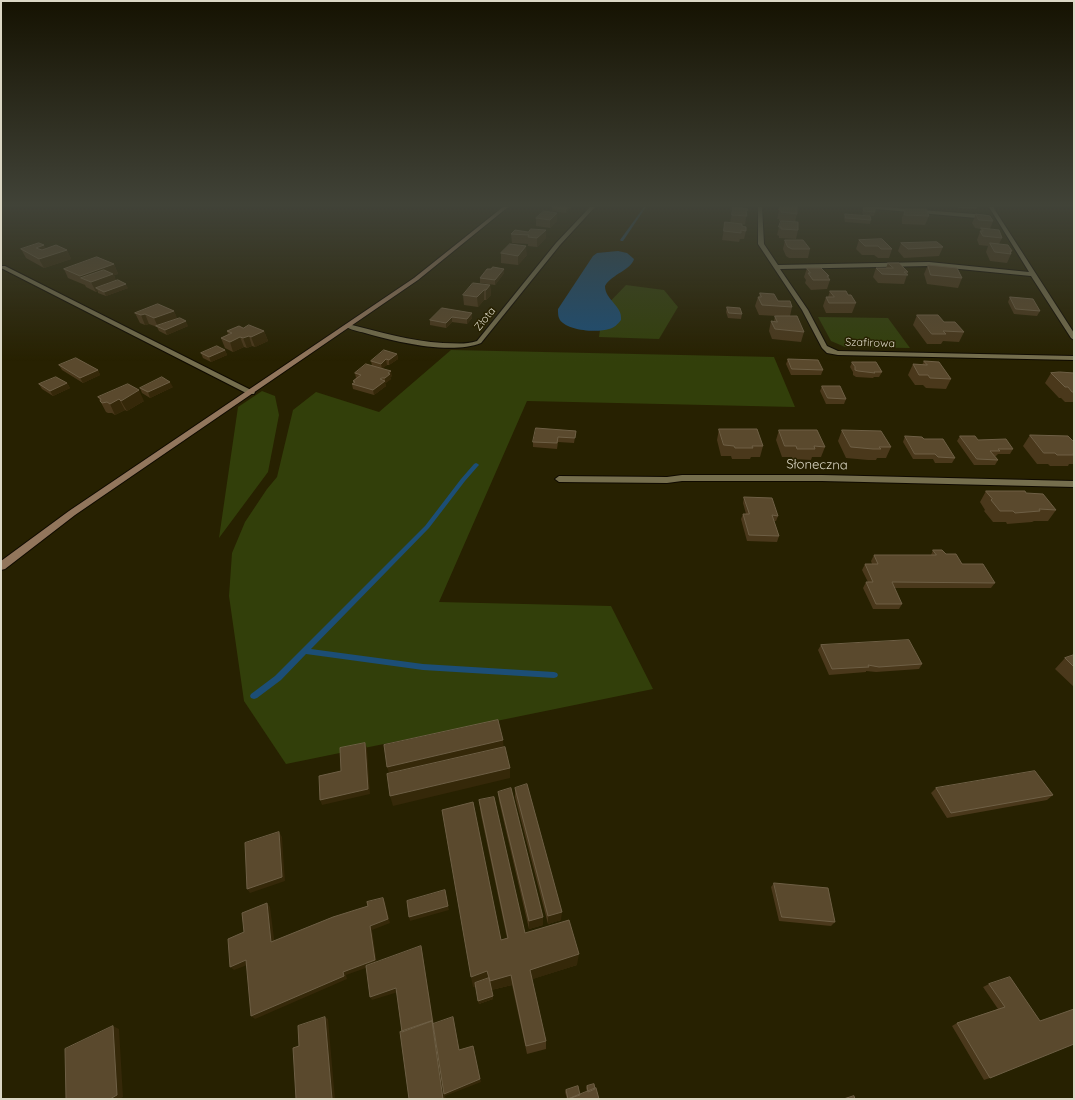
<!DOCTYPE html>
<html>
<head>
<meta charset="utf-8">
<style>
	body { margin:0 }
	#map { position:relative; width:1075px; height:1100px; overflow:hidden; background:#272101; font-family:Quicksand,sans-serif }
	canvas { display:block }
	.frame { position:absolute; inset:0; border:2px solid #dbd7c5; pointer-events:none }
</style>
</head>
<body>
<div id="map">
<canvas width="1075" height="1100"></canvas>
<div class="frame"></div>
</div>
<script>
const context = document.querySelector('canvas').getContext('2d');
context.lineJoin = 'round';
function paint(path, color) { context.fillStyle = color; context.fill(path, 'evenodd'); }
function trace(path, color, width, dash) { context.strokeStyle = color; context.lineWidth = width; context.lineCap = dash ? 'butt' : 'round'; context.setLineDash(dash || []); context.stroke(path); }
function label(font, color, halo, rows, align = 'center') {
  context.font = font + ' Quicksand,sans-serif'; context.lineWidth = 3; context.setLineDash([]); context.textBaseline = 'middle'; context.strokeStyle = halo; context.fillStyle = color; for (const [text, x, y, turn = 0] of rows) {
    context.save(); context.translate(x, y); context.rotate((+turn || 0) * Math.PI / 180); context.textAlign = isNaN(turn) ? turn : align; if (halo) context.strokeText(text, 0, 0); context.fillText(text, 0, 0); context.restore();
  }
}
const green = new Path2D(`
	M626,285L664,290L678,307L659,339L599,337L603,309Z
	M818,317L888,318L910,348L845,347L831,341Z
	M451,350L774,357L795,407L527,401L439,602L611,606L653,689L286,764L244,701L229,596L232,553L245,522L267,489L277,477L293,410L316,392L379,412Z
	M262,391L275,396L279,415L268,472L219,538L238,407Z`);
const water = new Path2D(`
	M618,251L627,253L634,259C631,270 612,274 605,286C605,300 623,306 621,320C618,324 614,328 609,329C598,333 564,331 559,318C558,316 558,312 558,309L593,256L597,253Z`);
const stream = new Path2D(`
	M644,207H646L623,241H621L620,240Z
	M476,463L478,464L479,465L478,466L465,481L429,528L311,649L423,664L554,672L557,673L558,675L557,677L554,678L423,670L306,654L281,680L257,698L254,699L251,698L250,696L251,694L275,676L425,526L461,479L474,464Z`);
const street = new Path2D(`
	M590,207H595L560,245L481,343C451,355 396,342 365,333C358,331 350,330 345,326L348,324C380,332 410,341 443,343C454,343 465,345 477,341L556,243Z
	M758,207H762L764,244L778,265L929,262L1029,272L989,207H993L1074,333V340L1071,338L1031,276L929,266L780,269L808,310L827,346L838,351L1074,356V360L838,355L827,353L822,348L802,310L758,244Z
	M863,207H881L988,215L991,217L988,219L865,208Z
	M1,266H5L255,392L254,394H248L1,268Z
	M682,475H822L1074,481V487L822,481H682L667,483L559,482L555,479L559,476L667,477Z`);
const secondary = new Path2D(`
	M503,207H508L418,280L75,515L5,569L1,570V561L69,511L414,278Z`);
const wall = new Path2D(`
	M552,207H571L566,213L552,211Z
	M733,207L747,211L745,225L742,224V226L746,231L744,239H740L739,242L722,240L725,222L730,223Z
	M958,207H977L976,209L959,208Z
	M864,208L875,212L874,216H870L871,220L870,224L845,222L844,218L845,214L863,215L862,212Z
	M905,209L929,216L925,225L902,224V217Z
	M779,210L797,214L795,222L779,221V219H777Z
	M557,213V221L550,228L536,226V218Z
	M976,214L993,221L990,229L1002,238L999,244L1012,251L1011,253V254L1007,263L990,261L986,252L988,246L979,245L977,240L981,229L975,228L972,223Z
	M779,227L798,230L796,239L779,238V236L777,235Z
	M515,230L546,238L537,247L528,246V244L512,243L511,234Z
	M785,240L810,249L808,258H789L786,256L783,249Z
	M859,240L892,249L889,258H878L874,255H862L856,249Z
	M901,243L943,247L939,256L904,258L898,251Z
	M21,249L67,250L71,259L44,268L26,258Z
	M501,253L527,255L518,265L501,263Z
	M888,263L908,272L904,284L878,283L873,277L876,268H886Z
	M114,264L118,274L114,275L116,281L128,288L106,296L98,293V291L96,292L86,287L85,285L68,278L64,269Z
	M928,265L962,278L958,288L927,284L924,274Z
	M807,268L829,276L828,278L830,280L827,289L811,290L805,283L806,280L804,277Z
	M504,273L495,285L480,283V278Z
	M490,285L491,295L486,300H484L478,307L464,305L463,295Z
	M830,291L848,295L856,303L852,313H826L823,306L826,297H828Z
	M760,293L792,307L790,316L804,332L801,342L772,339L769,331L771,321H774L775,316H777L759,315L755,306L758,297H759Z
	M1010,297L1040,311L1037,316L1014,314L1008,302Z
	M727,307L742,314L741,319L728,318L726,312Z
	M442,308L472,318L467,324L452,322L446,328L430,325V320Z
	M174,311L177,319L188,326L167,335L159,331L157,327L149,324L145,325L140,323L135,313Z
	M917,315L944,322L964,332L959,342L943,341L941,344H927L913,325Z
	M243,328L264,331L268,341L255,347L252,346L247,348L244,347L233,352L225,348L221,338L228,334L227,331Z
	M225,350L227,355L211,362L203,358L201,353Z
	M397,354L398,359L389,365H387L382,368L392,376L390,377L391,379L385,383L386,386L374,395L353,389L352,384L354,383L353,381L356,378L355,373L372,366L371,361Z
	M788,359L823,370L821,375H791L786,364Z
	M924,361L951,379L946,389L926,388L923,385H915L908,375L913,364L922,365Z
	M852,362L882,372L879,377H874L873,378L856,377L853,375V372L850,367Z
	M59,365L98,370L100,375L83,383L62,370Z
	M1051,373H1074V402H1065L1061,398H1059L1045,383Z
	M67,383L70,388L53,396L42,389L39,384Z
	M822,386L846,399L844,404H826L820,391Z
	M173,387L150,398L142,393L140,388Z
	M98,397L144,401L127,411L125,410L115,415L112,413H108L106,412Z
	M719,429L763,446L760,457H751L750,459H732L731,456H721L717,440Z
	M779,430L825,447L821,457H812L811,460L793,459L792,457H782L776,440Z
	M842,430L891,447L886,458H877L876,460H868L846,458L838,441Z
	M576,431L574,443L558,442L557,449L533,447V442Z
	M1030,435L1074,442V464H1069L1068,466H1050L1048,464H1037L1023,446Z
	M905,436L924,439L955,458L952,463H935L933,459H913L903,442Z
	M960,436L978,440L1013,449L1010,454H998L996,456H995L998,460L995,465H974L957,441Z
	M986,491L1026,493L1056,510L1048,521H1034L1032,522L1007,524L1006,522H993L984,511L985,510L980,502Z
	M744,497L778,516L776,521H774L779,536L777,542L747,541L741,519L743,514H746L743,503Z
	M933,550L946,554L995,583L991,588H894L902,604L899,609H873L863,588L866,582H868L862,570L865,564H872L871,561L874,555H931Z
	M821,645L922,664L919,669L876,672L866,671V672L829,675L818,650Z
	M1074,655V687L1055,669L1065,658Z
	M515,788L561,920L548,924L515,797Z
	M936,788L1053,795L1047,800L947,818L931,793Z
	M498,792L543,925L529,929L499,801Z
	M479,800L525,933L577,965L532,979L546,1041V1049L527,1054L512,985L491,990L493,999L479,1004L476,986L473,987L501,940L507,938L481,815Z
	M774,883L835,922L831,926L779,921L771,887Z
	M989,984L1040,1021L990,1078L984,1080L952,1026L957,1023L998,1009L983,987Z
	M594,1084L595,1089L596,1088L599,1099H567L565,1092L566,1090L578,1086L580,1095L587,1092L586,1088L587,1086Z`);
const shadedWall = new Path2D(`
	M568,207H571L566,213V209Z
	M557,213V221L550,228V220Z
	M546,230V238L537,247V238Z
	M44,245L49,254L36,248Z
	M526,246L527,255L518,265V256Z
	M67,250L71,259L44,268L39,259Z
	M114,264L118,274L114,275L117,284L96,288L98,291L96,292L91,282L81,278L85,286L80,276Z
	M504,269V273L495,285V280Z
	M126,284L128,288L106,296L104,292Z
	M490,285L491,295L486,300V290Z
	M484,290V300L478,307L477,297Z
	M174,311L178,320L158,327L154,318Z
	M472,313V318L467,324V319Z
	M145,314L149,324L145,325L141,315Z
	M452,317V322L446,328V323Z
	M186,321L188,326L167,335L165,330Z
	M264,331L268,341L255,347L251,337Z
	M249,336L252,346L247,348L243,338Z
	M240,337L244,347L233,352L230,342Z
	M225,350L227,355L211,362L209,357Z
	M397,354L398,359L389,365V360Z
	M386,359L387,365L382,369L381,364Z
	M98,370L100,375L83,383L80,378Z
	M391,371L392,376L390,377L391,379L385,384V378L388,373Z
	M382,378L383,382L385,381L386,386L374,395L373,390L380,379Z
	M170,382L173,387L150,398L148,392Z
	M67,383L70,388L53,396L50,391Z
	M139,390L144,401L127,411L121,401Z
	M119,399L125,410L115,415L110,404Z
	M503,740L504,750L390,776L387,767Z
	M365,743L367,748L370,794L322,805L320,800Z
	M510,768V778L393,806L390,796Z
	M279,832L282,837L285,881L250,893L247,889Z
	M445,890L449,910L410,921L409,917Z
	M383,898L385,902L390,923L372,930L377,964L346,975L347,979L255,1019L251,1016L343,972L370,926Z
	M267,903L270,907L275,946L271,942Z
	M562,912L561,920L548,924V916Z
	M543,917V925L529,929V921Z
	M421,946L422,950L445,1093L473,1046L481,1082L445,1096L446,1099H443Z
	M579,954L577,965L530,980V970Z
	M246,960L250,964L234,970L230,967Z
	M487,971L489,981L473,987L471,977Z
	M511,975L512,985L491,990L490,981Z
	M396,988L398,992L372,1000L370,997Z
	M493,996V999L479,1004L478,1001Z
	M325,1017L328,1019L335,1099H332Z
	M453,1017L454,1020L460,1053L459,1050Z
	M113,1026L119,1029L123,1097L120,1099H110Z`);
const building = new Path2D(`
	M553,207H568L566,209Z
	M733,207L748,209L747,211H746L747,216L732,215Z
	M780,207H797V214L781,212V210H779Z
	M864,208L875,209V212L864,211Z
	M905,209H926L929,216L905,215Z
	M544,211L557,213L550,220L536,218Z
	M845,214L870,216L871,220L846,218Z
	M976,214L990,216L993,221L979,220Z
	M781,221L798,222V230L781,229V227H779Z
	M725,222L742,224V226L746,227V231L741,230V233L724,231Z
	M981,228L999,230L1002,238L983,236L980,231H983Z
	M531,229L546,230L537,238L528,237L529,235L511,234L515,230L528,232Z
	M882,239L892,249H881L878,246H865L859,240Z
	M785,240H803L810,249H792L788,247Z
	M937,242L943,247L908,249L901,243Z
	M39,243L44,245L36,248L42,250L56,245L67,250L39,259L21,249Z
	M990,243L1008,245L1012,251H1010L1011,254L995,252Z
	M510,244L526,246L518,256L501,253Z
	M97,257L114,264L80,276L64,269Z
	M888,263H899L908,272H904L908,275L882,274L876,268H893Z
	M928,265L957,268L962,278L931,275Z
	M493,267L504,269L495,280L480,278L487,269H491Z
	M807,268H821L829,276H827L830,280H813L808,273H810Z
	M104,270L113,274L91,282L81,278Z
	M118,280L126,284L104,292L96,288Z
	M473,283L490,285L486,290H484L477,297L463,295Z
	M830,291H846L848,295H851L856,303H829L826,297H834Z
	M760,293L774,294L778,301H790L792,307L762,305L758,297H761Z
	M1010,297L1033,299L1040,311L1016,309Z
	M158,304L174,311L154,318L145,314L141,315L135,313Z
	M727,307L740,308L742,314L729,313Z
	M442,308L472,313L467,319L452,317L446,323L430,320Z
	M917,315H938L944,322H955L964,332L943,331L946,334H932Z
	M775,316H797L804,332L775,329L771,321L777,322Z
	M180,318L186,321L165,330L156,326Z
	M249,325L264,331L251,337L249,336L243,338L240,337L230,342L221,338L232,333L227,331L239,326L243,328Z
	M217,346L225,350L209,357L201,353Z
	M384,350L397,354L389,360L386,359L381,364L371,361Z
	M76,358L98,370L80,378L59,365Z
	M788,359L818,360L823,370L792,369Z
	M924,361L939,362L951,379L930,378L928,375H919L913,364L927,365Z
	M852,362H876L882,372H874L875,373L858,371L855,370V367Z
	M366,364L391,371L388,373L390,374L385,378H382L380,379L385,381L373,390L352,384L355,382L353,381L361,375L355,373Z
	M1060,372L1074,373V392H1072L1068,387H1065L1051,373Z
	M56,377L67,383L50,391L39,384Z
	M162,377L170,382L148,392L140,388Z
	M128,384L139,390L121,401L119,399L110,404L107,402L102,403L100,401L101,399L98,397Z
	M822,386H840L846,399L828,398Z
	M536,428L576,431L575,438L558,437L557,443L533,442Z
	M719,429H757L763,446H752L753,448H735L734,446L724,445Z
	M779,430H817L825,447L814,446L815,449H797L796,446H785Z
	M842,430L881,431L891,447H879L881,449H873L851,447Z
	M1030,435L1068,436L1074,442V453H1073L1074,455H1057L1055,453H1044Z
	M905,436L922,437L924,439H943L955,458L938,457L935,454H915Z
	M960,436H975L978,440L1006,439L1013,449H998L1000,451H990L998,460L977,459Z
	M986,491H1025L1026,493L1043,494L1056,510L1039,509L1040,511L1015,513L1013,511H1000L991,500L992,499Z
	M744,497L772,498L778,516L772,515L779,536L749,535L743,514H749Z
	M933,550H942L946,554H956L962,564H983L995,583L892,582L902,604H876L866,582H873L865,564H878L874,555H936Z
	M909,640L922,664L879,667L868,665L869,667L832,669L821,645Z
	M1074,655V667L1065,658Z
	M498,720L503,740L387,767L384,745Z
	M365,743L368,789L320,800L319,776L341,771L340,748Z
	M505,747L510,768L390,796L387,774Z
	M1035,771L1053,795L951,813L936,788Z
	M527,784L562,912L548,916L515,788Z
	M511,788L543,917L529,921L498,792Z
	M494,797L525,933L569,920L579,954L530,970L546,1041L526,1046L511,975L490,981L487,971L471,977L442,810L473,802L501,940L508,938L479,800Z
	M279,832L282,877L247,889L245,843Z
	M774,883L828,888L835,922L782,917Z
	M445,890L448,906L409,917L407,901Z
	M383,898L388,919L370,926L375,960L343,972L344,976L251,1016L246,960L230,967L228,939L244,932L242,913L267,903L271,942L333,917L368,906L367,902Z
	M421,946L433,1024L432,1021L402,1032L396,988L370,997L366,966Z
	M1010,977L1040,1021L1074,1009V1044L990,1078L957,1023L1005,1007L989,984Z
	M489,978L493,996L478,1001L475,983Z
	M325,1017L332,1099H296L293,1048L299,1046L298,1026Z
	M453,1017L459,1050L473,1046L480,1079L444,1094L433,1024Z
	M432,1021L443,1099H409L400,1032Z
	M113,1026L117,1095L110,1099H66L65,1049Z
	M594,1084L595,1089L588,1092L587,1086Z
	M578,1086L580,1095L568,1099L566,1090Z
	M596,1088L599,1099H568Z
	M854,1096L855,1099H844Z`);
const farStreetnames = [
	["Złota",485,319,-51],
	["Szafirowa",870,343,2]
];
const streetNames = [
	["Słoneczna",817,465,1]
];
paint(green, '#323f0a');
paint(water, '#1c4e76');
paint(stream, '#1c4e76');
trace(street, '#0f0a00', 2);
trace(secondary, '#0f0a00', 2);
paint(street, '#756e4d');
paint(secondary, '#92765c');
paint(wall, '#4a381b');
paint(shadedWall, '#352809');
paint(building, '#5a492d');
trace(building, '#6e5f45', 1);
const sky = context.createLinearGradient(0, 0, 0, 361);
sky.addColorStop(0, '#151201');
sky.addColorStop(0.57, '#414338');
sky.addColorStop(1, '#41433800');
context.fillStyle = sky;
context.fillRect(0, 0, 1075, 361);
label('11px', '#dbd7c5', '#272101', farStreetnames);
label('13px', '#dbd7c5', '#272101', streetNames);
</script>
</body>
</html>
